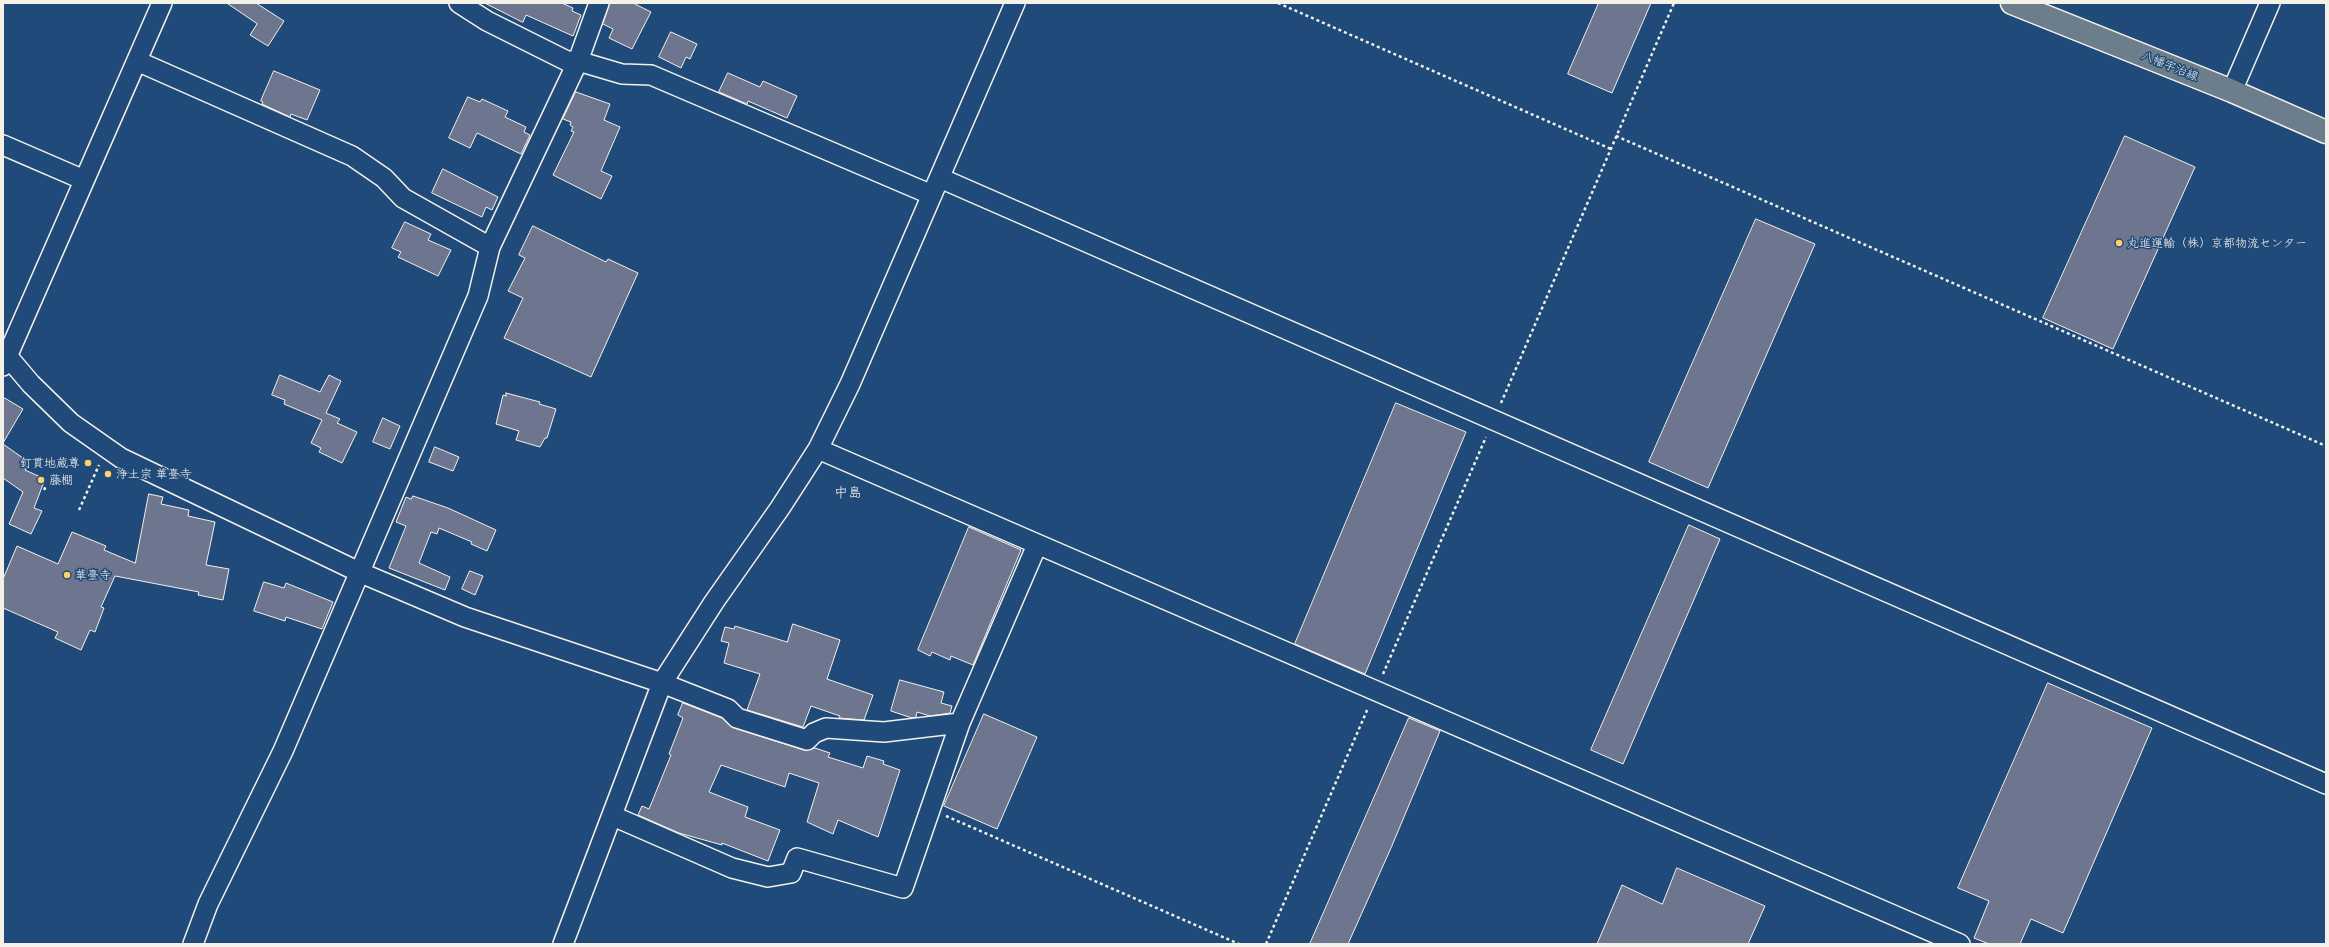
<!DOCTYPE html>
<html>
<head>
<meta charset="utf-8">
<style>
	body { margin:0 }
	#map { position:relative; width:2329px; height:947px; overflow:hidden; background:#1f4a7a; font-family:Mali,sans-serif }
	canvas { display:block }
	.frame { position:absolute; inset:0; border:4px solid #f4f1e8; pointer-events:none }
</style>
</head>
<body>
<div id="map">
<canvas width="2329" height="947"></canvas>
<div class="frame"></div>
</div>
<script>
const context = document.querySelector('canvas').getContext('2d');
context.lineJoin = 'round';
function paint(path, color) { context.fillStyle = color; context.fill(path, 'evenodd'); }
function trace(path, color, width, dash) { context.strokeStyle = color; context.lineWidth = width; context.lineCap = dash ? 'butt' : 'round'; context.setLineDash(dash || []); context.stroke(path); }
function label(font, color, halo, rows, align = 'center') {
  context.font = font + ' Mali,"Klee One",sans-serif'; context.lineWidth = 3; context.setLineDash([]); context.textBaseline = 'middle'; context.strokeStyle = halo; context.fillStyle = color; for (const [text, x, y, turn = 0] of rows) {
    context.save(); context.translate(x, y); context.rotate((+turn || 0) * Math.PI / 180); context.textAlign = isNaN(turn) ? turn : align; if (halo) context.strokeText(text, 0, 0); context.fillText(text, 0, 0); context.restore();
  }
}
const building = new Path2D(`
	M227,3H256L284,21L268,46L250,35L257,24Z
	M485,3H562L573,8L572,11L581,15L573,36L526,15L523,22Z
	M610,3H633L651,12L632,49L609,38L613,29L603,24Z
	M1599,3H1651L1612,93L1568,74Z
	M671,32L697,44L690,59L686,57L681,68L659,57Z
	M274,71L320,90L307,120L291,114L290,117L262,104L263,102L261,101Z
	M728,73L760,87L763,81L797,96L787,118L748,101L747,104L719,92Z
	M576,92L610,104L604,120L620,127L601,171L612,176L601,199L553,175L574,132L571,131L573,127L570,125L571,122L563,119Z
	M468,97L480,102L482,99L508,111L505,117L526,127L524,132L530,135L521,154L477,133L470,148L449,138Z
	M2125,136L2195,167L2113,349L2043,318Z
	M443,169L498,197L492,210L486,207L482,217L432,193Z
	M1756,219L1815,244L1708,488L1649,462Z
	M405,222L431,234L428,240L451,250L438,276L398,257L401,252L392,248Z
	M533,226L606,262L608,259L638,273L591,377L504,338L523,298L508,291L525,258L519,255Z
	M280,375L320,392L329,375L341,381L326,413L340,419L337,423L357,432L342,463L319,452L321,448L311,443L322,420L284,404L285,400L272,395Z
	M506,393L540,402L539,404L556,409L547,438H545L540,447L516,440L519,431L496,424L503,395L506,396Z
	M3,397L23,409L3,443Z
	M1396,403L1466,432L1365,674L1295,644Z
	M383,418L400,426L390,449L373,442Z
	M3,444L30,463L25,470L45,479L34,508L42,511L31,534L9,524L23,492L3,478Z
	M435,447L459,457L453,471L429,462Z
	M149,494L163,497L161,504L189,510L188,516L215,522L206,565L229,569L223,600L198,595L199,592L115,576L101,607L104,608L95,632L90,630L81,650L55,638L58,632L3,608V579L17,546L58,564L72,532L106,546L104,550L135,563Z
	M413,496L448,508L496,530L487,551L471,544L472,542L439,528L437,534L431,532L419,563L450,577L445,590L389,568L406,526L396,522L406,497L411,499Z
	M1689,525L1720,539L1623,764L1591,750Z
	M969,527L1021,550L973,665L951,656L950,660L932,652L930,656L918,650Z
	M470,571L483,576L475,595L462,589Z
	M264,582L284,588L286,583L333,602L322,629L286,617L285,621L254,611Z
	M793,624L840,640L827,679L873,695L864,720L839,718L840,716L811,706L803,727L747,710L760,674L724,663L729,643L721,641L725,627L734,629L735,626L787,642Z
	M900,680L944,692L941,703L952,706L950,713L930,716L917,712L916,717L912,718L891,711Z
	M2048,683L2152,728L2063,933L2031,919L2020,944H1989L1974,938L1989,901L1958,888Z
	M683,703L722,718L734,728L804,750L815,748L830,753L828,757L863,768L867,756L884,761L883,764L900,770L878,837L838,820L833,834L807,822L819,783L789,773L785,787L721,765L709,792L748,807L745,817L780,830L768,861L722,843V845L679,833L638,815L642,806L649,809L671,755L669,754L683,718L678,715Z
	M984,714L1037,737L997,829L944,806Z
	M1409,718L1440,731L1391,848L1348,944H1310Z
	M1677,868L1765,906L1748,944H1597L1622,885L1662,904Z`);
const path = new Path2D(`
	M1278,3L1611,149
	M1616,136L2326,446
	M1501,403L1674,3
	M44,490L46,486
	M79,510L99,465
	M1383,674L1486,437
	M946,816L1239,944
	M1266,944L1368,708`);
const minor = new Path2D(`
	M459,3L487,21L567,61H578L622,74L651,75L932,195
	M137,61L352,156L384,178L403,198L490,247
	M2232,91L2270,3
	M3,145L84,180
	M940,178L2326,784
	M3,351L31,384L71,423L121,458L359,572L465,617L662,683L728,709L737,718L807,740L814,733L826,728L884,732L960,723L903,888L797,858L791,873L768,877L732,868L613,816
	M3,366L162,3
	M818,449L1960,944
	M960,723L1037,545
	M193,944L208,904L283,751L478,296L490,247L578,61L599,3
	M563,944L662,683L714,602L780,508L818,449L850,384L1015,3`);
const major = new Path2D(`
	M2012,3L2232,91L2326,132`);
const markers = [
	[2119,243,4,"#ffd166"],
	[88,463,4,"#ffd166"],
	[108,474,4,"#ffd166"],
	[41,480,4,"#ffd166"],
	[67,575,4,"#ffd166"]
];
const streetNames = [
	["八幡宇治線",2170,66,22]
];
const poiNames = [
	["丸進運輸（株）京都物流センター",2127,243],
	["釘貫地蔵尊",80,463,"right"],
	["浄土宗 華臺寺",116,474],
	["藤棚",49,480],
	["華臺寺",75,575]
];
const quarterNames = [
	["中島",848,493]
];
paint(building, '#6d768e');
trace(building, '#f4f1e8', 1);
trace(minor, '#f4f1e8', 22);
trace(major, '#f4f1e8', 25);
trace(path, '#f4f1e8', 2.5, [3, 3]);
trace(minor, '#1f4a7a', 19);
trace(major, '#6c7d8b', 22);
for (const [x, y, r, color] of markers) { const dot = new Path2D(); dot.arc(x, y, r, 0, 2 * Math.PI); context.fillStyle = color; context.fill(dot); trace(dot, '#1f4a7a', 1.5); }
label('12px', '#f4f1e8', '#1f4a7a', streetNames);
label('12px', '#f4f1e8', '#1f4a7a', poiNames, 'left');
label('14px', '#f4f1e8', '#1f4a7a', quarterNames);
</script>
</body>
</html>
